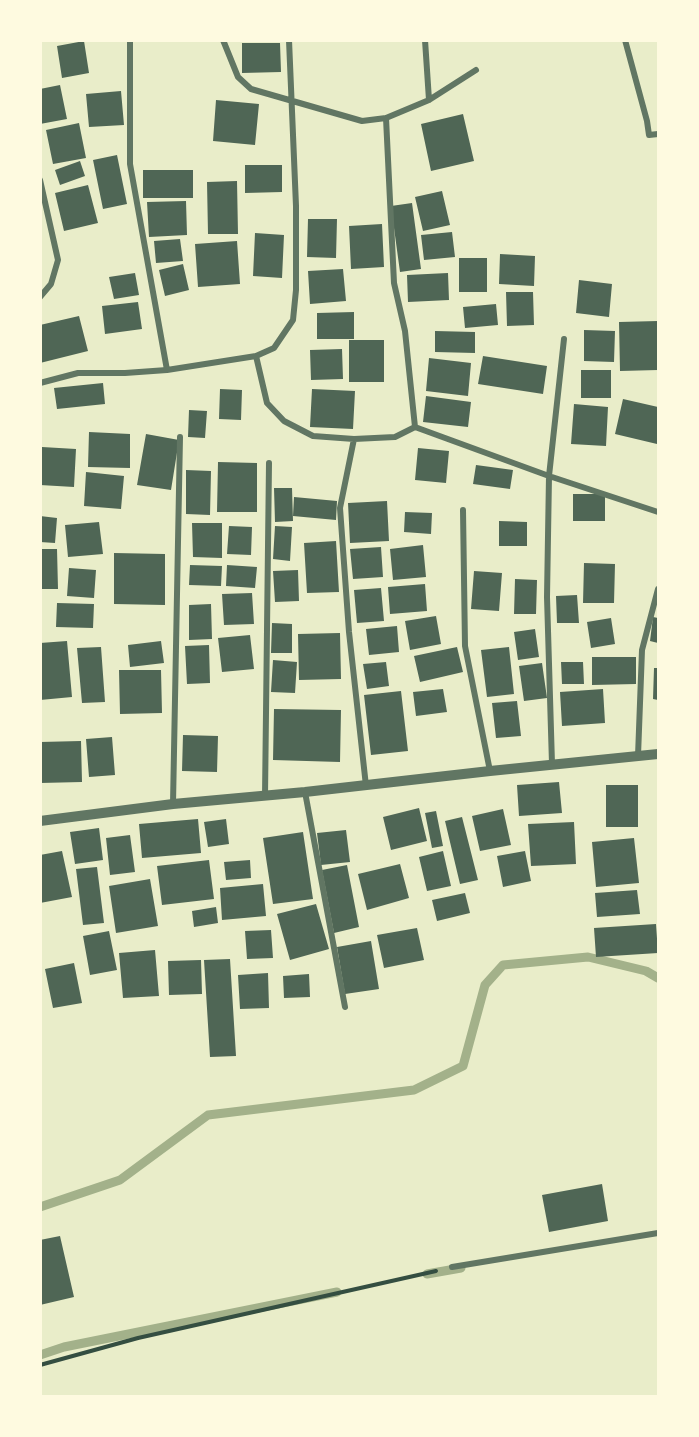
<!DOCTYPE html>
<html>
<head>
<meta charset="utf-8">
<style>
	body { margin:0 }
	#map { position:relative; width:699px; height:1437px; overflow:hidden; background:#e9edc9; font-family:"Nunito Sans",sans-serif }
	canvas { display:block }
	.frame { position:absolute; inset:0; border:42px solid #fefae0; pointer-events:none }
</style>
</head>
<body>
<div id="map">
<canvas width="699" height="1437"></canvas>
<div class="frame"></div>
</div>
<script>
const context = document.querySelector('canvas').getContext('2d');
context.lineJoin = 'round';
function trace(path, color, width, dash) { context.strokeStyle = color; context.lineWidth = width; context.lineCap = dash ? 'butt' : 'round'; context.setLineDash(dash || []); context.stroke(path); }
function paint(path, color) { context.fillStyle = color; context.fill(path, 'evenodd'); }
const stream = new Path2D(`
	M40,1207L120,1180L208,1115L414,1090L463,1066L485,985L503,965L588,957L646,971L658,978
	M427,1274L461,1268
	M40,1355L64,1347L337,1292`);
const building = new Path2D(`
	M84,41L89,73L62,78L57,46Z
	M242,43H280L281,72L242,73Z
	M60,85L67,119L40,124V89Z
	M121,91L124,125L89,127L86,94Z
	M216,100L259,104L255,145L213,141Z
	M463,114L474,161L431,171L421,124Z
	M79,123L86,158L53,164L46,130Z
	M117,155L127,204L103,209L93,160Z
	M80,161L85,176L60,185L55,170Z
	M245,165H282V192L245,193Z
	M143,170H193V198H143Z
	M237,181L238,234H208L207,182Z
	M88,185L98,223L64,231L55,193Z
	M442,191L450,225L423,231L415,197Z
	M186,201L187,235L149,237L147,202Z
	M412,203L421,269L400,272L391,206Z
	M308,219H337L336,258L307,257Z
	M382,224L384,267L351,269L349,226Z
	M452,232L455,257L424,260L421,235Z
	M255,233L284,235L282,278L253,276Z
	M180,239L183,261L156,263L154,241Z
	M237,241L240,284L198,287L195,244Z
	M500,254L535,256L534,286L499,284Z
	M459,258H487V292H459Z
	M183,264L189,290L165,296L159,270Z
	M343,269L346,301L310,304L308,271Z
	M135,273L139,295L114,299L109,277Z
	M448,273L449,300L408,302L407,275Z
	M579,280L612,284L609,317L576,313Z
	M506,292H533L534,325L507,326Z
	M138,302L142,329L105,334L102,306Z
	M496,304L498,325L465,328L463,307Z
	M354,312V339H317V313Z
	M79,316L88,351L40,363V325Z
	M658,321V370L620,371L619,322Z
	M584,330L615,331L614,362L584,361Z
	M435,331L475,332V353L435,352Z
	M349,340H384V382H349Z
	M342,349L343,379L311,380L310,350Z
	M483,356L547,366L543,394L478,384Z
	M429,358L471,363L468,396L426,391Z
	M581,370H611V398H581Z
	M103,383L105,404L57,409L54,388Z
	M220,389L242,390L241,420L219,419Z
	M312,389L355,391L353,429L310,427Z
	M426,396L471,402L468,427L423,422Z
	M623,399L658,407L657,444L615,434Z
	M574,404L608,407L606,446L571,444Z
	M189,410L207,411L205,438L188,437Z
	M89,432L130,434V468L88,467Z
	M146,434L179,440L171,490L137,485Z
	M42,447L76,449L74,487L40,485Z
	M418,448L449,451L446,483L415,480Z
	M218,462L257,463V512H217Z
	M476,465L513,470L510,489L473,484Z
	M186,470L211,471L210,515L186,514Z
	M86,472L124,476L121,509L84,506Z
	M274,488H292L293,521L275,522Z
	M573,494H605V521H573Z
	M294,497L337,501L336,520L293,516Z
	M387,501L389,541L350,543L348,503Z
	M405,512L432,513L431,534L404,532Z
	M40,516L57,518L55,543L40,542Z
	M499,521L527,522V546H499Z
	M99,522L103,554L68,557L65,525Z
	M192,523H222V558L193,557Z
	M229,526L252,527L251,555L227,554Z
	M275,526L292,527L290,561L273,559Z
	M336,541L339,592L307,593L304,543Z
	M423,545L426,577L393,580L390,549Z
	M381,547L383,577L353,579L350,549Z
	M40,549H57L58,589H40Z
	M114,553L165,554V605L114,604Z
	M584,563L615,564L614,603H583Z
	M190,565L222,566L221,586L189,585Z
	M227,565L257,567L255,588L226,586Z
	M69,568L96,570L94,598L67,596Z
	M298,570L299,601L275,602L273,571Z
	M474,571L502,573L499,611L471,609Z
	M515,579L537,580L536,614H514Z
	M425,584L427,611L390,614L388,587Z
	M381,588L384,621L357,623L354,590Z
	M252,593L254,624L224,625L222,594Z
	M577,595L579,623H557L556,596Z
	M57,603L94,604L93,628L56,627Z
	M211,604L212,639L189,640V605Z
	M436,616L441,644L410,650L405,621Z
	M653,617L658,618V643L650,641Z
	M611,618L615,644L591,648L587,622Z
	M272,623L292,624V653H271Z
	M397,626L399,652L369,655L366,629Z
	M535,629L539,657L518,660L514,632Z
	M340,633L341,679L299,680L298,634Z
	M250,635L254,669L222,672L218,638Z
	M67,641L72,697L40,700V643Z
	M161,641L164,663L130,667L128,645Z
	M209,645L210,683L187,684L185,646Z
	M101,647L105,702L82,703L77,648Z
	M457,647L463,672L420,682L414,656Z
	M509,647L514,694L487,697L481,650Z
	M592,657H636V684L592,685Z
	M273,660L297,662L295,693L271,692Z
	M386,662L389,686L367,689L363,664Z
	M561,662H583L584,684H562Z
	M542,663L547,698L524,701L519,666Z
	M654,668H658V700L653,699Z
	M119,670H161L162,713L120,714Z
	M443,689L447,712L416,716L413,692Z
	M603,689L605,723L562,726L560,692Z
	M401,691L408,751L371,755L364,695Z
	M517,701L521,736L496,738L492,703Z
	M274,709L341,710L340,762L273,760Z
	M183,735L218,736L217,772L182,771Z
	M112,737L115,775L89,777L86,739Z
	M81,741L82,782L40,783V742Z
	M559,782L562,813L519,816L517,785Z
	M606,785H638V827H606Z
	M419,808L427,841L391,850L383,817Z
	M503,809L511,845L480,851L472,816Z
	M436,811L443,846L432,848L425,813Z
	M462,817L478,880L460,884L445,821Z
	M198,819L201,853L142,858L139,824Z
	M226,819L229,844L208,847L204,822Z
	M574,822L576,864L531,866L528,824Z
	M99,828L103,860L75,864L70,832Z
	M346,830L350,862L321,865L317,833Z
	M303,832L313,899L273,904L263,838Z
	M130,835L135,872L110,875L106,838Z
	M634,838L639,883L596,887L592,842Z
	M62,851L72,897L40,903V855Z
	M443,851L451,886L427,891L419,857Z
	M525,851L531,881L503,887L497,856Z
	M209,860L214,899L162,905L157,866Z
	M250,860L251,878L226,880L224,862Z
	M400,864L409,898L367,910L358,874Z
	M347,865L359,927L334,933L322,870Z
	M97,867L104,923L83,925L76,869Z
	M150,879L158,926L116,933L109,886Z
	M263,884L266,916L222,920L220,888Z
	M637,890L640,914L597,917L595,893Z
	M465,893L470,913L437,921L432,900Z
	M316,904L329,949L290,960L277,914Z
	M216,907L218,923L194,927L192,911Z
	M656,924L658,953L596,957L594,928Z
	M417,928L424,960L384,968L377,935Z
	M271,930L273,958L247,959L245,931Z
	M109,931L117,970L90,975L83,936Z
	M371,941L379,989L345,994L337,947Z
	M155,950L159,996L123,998L119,953Z
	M230,959L236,1056L210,1057L204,960Z
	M201,960L202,994L169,995L168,961Z
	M74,963L82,1003L53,1008L45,969Z
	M268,973L269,1008L240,1009L238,975Z
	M309,974L310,997L284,998L283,976Z
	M602,1184L608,1221L549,1232L542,1195Z
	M60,1236L74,1297L40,1305V1240Z`);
const path = new Path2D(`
	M40,1365L138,1338L436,1271`);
const minor = new Path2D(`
	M130,40V164L167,370
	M223,40L238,77L251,89L362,121L386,118L429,100L476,70
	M425,40L429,100
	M625,40L647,121L649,135L658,134
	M386,118L394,283L405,331L415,427
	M40,180L58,260L51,284L40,297
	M256,356L267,403L284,421L313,436L354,439L395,437L415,427L549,476L658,512
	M40,383L78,373H125L167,370L256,356L274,348L293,320L296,290V206L289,40
	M354,439L340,508L349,632L366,786
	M463,510L465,646L490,771
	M638,756L642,650L658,589
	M552,764L547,597L549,476L564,339
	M305,792L345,1007
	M265,796L269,463
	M173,804L180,437
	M452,1267L658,1233`);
const tertiary = new Path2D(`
	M40,821L173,804L305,792L490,771L658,754`);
trace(stream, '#a3b18a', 9);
paint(building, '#4f6655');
trace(path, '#344e41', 4);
trace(minor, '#617663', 6);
trace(tertiary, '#617663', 10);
</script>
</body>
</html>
